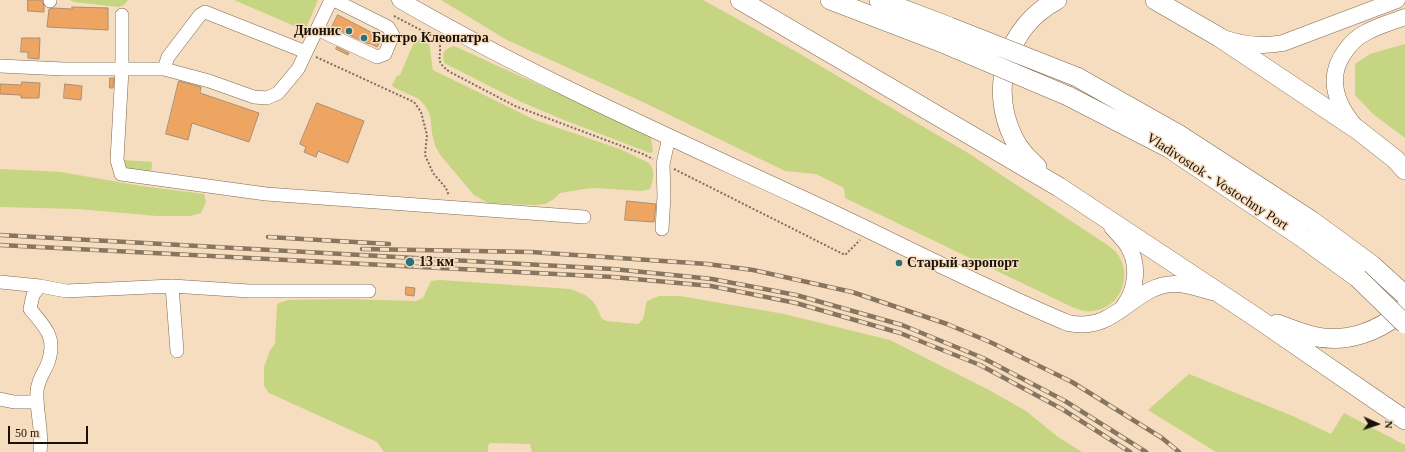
<!DOCTYPE html>
<html>
<head>
<meta charset="utf-8">
<style>
	body { margin:0 }
	#map { position:relative; width:1405px; height:452px; overflow:hidden; background:#f6ddbf; font-family:Georgia,serif }
	canvas { display:block }
	.north { position:absolute; left:1357px; top:404px; width:40px; height:40px; -webkit-text-stroke:3px #f6ddbf; paint-order:stroke; rotate:93deg; font-size:11px; font-weight:700; line-height:16px; text-align:center; color:#1a1207 }
	.north::after { content:''; display:block; margin:auto; width:14px; height:18px; background:#1a1207; clip-path:polygon(50% 0,100% 100%,50% 72%,0 100%) }
	.scale { position:absolute; left:8px; top:426px; width:80px; height:18px; box-sizing:border-box; border:2px solid #1a1207; border-top:0; padding-left:5px; font-size:12px; line-height:14px; white-space:nowrap; color:#1a1207; -webkit-text-stroke:3px #f6ddbf; paint-order:stroke }
</style>
</head>
<body>
<div id="map">
<canvas width="1405" height="452"></canvas>
<div class="north">N</div>
<div class="scale">50 m</div>
</div>
<script>
const context = document.querySelector('canvas').getContext('2d');
context.lineJoin = 'round';
function paint(path, color) { context.fillStyle = color; context.fill(path, 'evenodd'); }
function trace(path, color, width, dash) { context.strokeStyle = color; context.lineWidth = width; context.lineCap = dash ? 'butt' : 'round'; context.setLineDash(dash || []); context.stroke(path); }
function label(font, color, halo, rows, align = 'center') {
  context.font = font + ' Georgia,serif'; context.lineWidth = 3; context.setLineDash([]); context.textBaseline = 'middle'; context.strokeStyle = halo; context.fillStyle = color; for (const [text, x, y, turn = 0] of rows) {
    context.save(); context.translate(x, y); context.rotate((+turn || 0) * Math.PI / 180); context.textAlign = isNaN(turn) ? turn : align; if (halo) context.strokeText(text, 0, 0); context.fillText(text, 0, 0); context.restore();
  }
}
const green = new Path2D(`
	M70,0H128L124,5L119,7L74,2Z
	M234,0H318L307,26L299,28Z
	M441,0H703L795,51L968,153L1106,244C1110,247 1113,249 1116,252C1134,274 1121,308 1093,311C1085,312 1079,310 1072,307L845,198L844,188L816,174L785,171L645,103L507,40Z
	M420,39C423,41 427,42 429,44C430,46 432,65 433,70L535,120L620,149L649,163C656,171 653,180 650,189L641,191L595,188L584,189L560,193L554,199L545,204L533,205L488,203L474,195L441,156L435,146L432,133L430,115L426,107L419,99L395,88L392,85L397,76L400,75L415,40Z
	M1405,44V138L1373,114L1355,95V64L1370,54Z
	M454,46L647,134L651,138L653,152L650,153L564,120L519,101L444,63C442,52 444,49 454,46Z
	M124,160L152,162L151,174L123,172Z
	M0,169L61,172L141,186L204,194L206,202L201,213L190,216H157L78,209L0,207Z
	M440,280L570,289C590,296 594,299 602,319L607,321L638,324L643,319L647,301L659,296H680L784,314L890,340L989,390L1026,411L1058,437L1082,452H532L530,444L490,443L488,446V452H384L377,442L269,393L264,386V367L270,350L275,344L277,305L279,303L288,300L345,299L416,301L423,298L431,281Z
	M1189,374L1295,417L1331,434L1344,413L1405,445V452H1216L1148,410Z`);
const building = new Path2D(`
	M28,0H42L44,6V12L28,11Z
	M72,7L108,8V30L47,27L49,9L54,8L72,9Z
	M338,15L382,38L377,47L369,43V44L332,27Z
	M22,38H40L39,59L28,58V52H21Z
	M337,47L349,53L348,55L336,49Z
	M110,78H114L113,88H110Z
	M179,81L201,87L200,93L259,113L249,142L192,123L188,140L166,134Z
	M22,82L40,83L39,98H21V95L0,94V84L21,85Z
	M65,84L82,86L81,100L64,98Z
	M317,103L364,121L348,163L318,151L316,157L304,152L306,147L300,144Z
	M627,201L656,204L654,222L625,220Z
	M406,287L415,288L414,296L406,295Z`);
const path = new Path2D(`
	M394,16L438,39C445,56 431,59 450,72L515,106L643,154L653,159
	M316,57L414,102L421,112L427,135L425,155L433,173L446,188L449,196
	M674,169L845,255L860,240`);
const minor = new Path2D(`
	M50,1V0
	M122,15V70L117,160L121,174L266,194L584,217
	M317,29L377,57L385,54L393,35L388,27L334,0
	M0,66L63,69H164L209,81L254,97L267,98L278,93L298,69L331,0
	M164,69L168,57L200,15L205,12L306,52
	M662,229L664,196L663,164L669,137
	M0,282L40,286
	M172,286L177,351
	M0,399L14,402H37
	M40,452C43,431 36,413 37,391C38,379 44,373 48,363C57,337 45,327 30,309L33,295L40,286L66,291L172,286L249,291H369`);
const major = new Path2D(`
	M400,0C529,75 666,135 801,198C890,239 977,285 1068,323C1118,334 1133,283 1176,284C1188,284 1200,289 1212,292
	M1226,39C1245,45 1263,47 1283,43L1397,0
	M1354,125C1335,102 1326,76 1346,50C1351,43 1357,37 1365,33C1377,26 1392,22 1405,17
	M1112,227C1117,233 1124,239 1128,246C1139,264 1137,289 1124,306`);
const highway = new Path2D(`
	M740,0L1059,187L1251,314L1405,420
	M830,0L945,44
	M879,0L950,27
	M1155,0L1219,37L1358,130L1395,159L1405,170
	M1077,77L1178,134L1312,221L1372,265L1405,295
	M1068,96L1169,148L1300,236L1358,278
	M1037,167C1028,159 1019,150 1014,139C988,88 1007,27 1057,0
	M1277,324C1288,328 1300,333 1312,336C1346,344 1380,332 1405,308`);
const rail = new Path2D(`
	M0,235L613,269L712,279L796,295L902,325L983,358L1065,401L1146,452
	M268,237L389,244
	M0,245L613,277L711,286L796,303L900,333L980,365L1062,409L1130,452
	M362,249L531,252L707,264L753,270L852,292L947,324L990,342L1072,382L1162,438L1179,452`);
const highwayBridge = new Path2D(`
	M950,27L1077,77
	M945,44L1068,96
	M1358,278L1405,324`);
const markers = [
	[349,31,4,"#29727c"],
	[364,38,4,"#29727c"],
	[410,262,5,"#29727c"],
	[899,263,4,"#29727c"]
];
const poiNames = [
	["Дионис",341,31,"right"],
	["Бистро Клеопатра",372,38],
	["13 км",419,262],
	["Старый аэропорт",907,263]
];
const streetNames = [
	["Vladivostok - Vostochny Port",1217,182,33]
];
paint(green, '#c5d582');
paint(building, '#efa562');
trace(building, '#a98d75', 1);
trace(minor, '#7f694e', 14);
trace(major, '#7f694e', 17);
trace(highway, '#7f694e', 20);
trace(path, '#7e6e5b', 2, [2, 2]);
trace(minor, '#fff', 13);
trace(major, '#fff', 16);
trace(highway, '#fff', 19);
trace(rail, '#857561', 4.5);
trace(rail, '#f6ddbf', 3, [9]);
trace(highwayBridge, '#7f694e', 20, []);
trace(highwayBridge, '#fff', 19);
for (const [x, y, r, color] of markers) { const dot = new Path2D(); dot.arc(x, y, r, 0, 2 * Math.PI); context.fillStyle = color; context.fill(dot); trace(dot, '#f6ddbf', 1.5); }
label('bold 14px', '#1a1207', '#f6ddbf', poiNames, 'left');
label('14px', '#1a1207', '#f6ddbf', streetNames);
</script>
</body>
</html>
